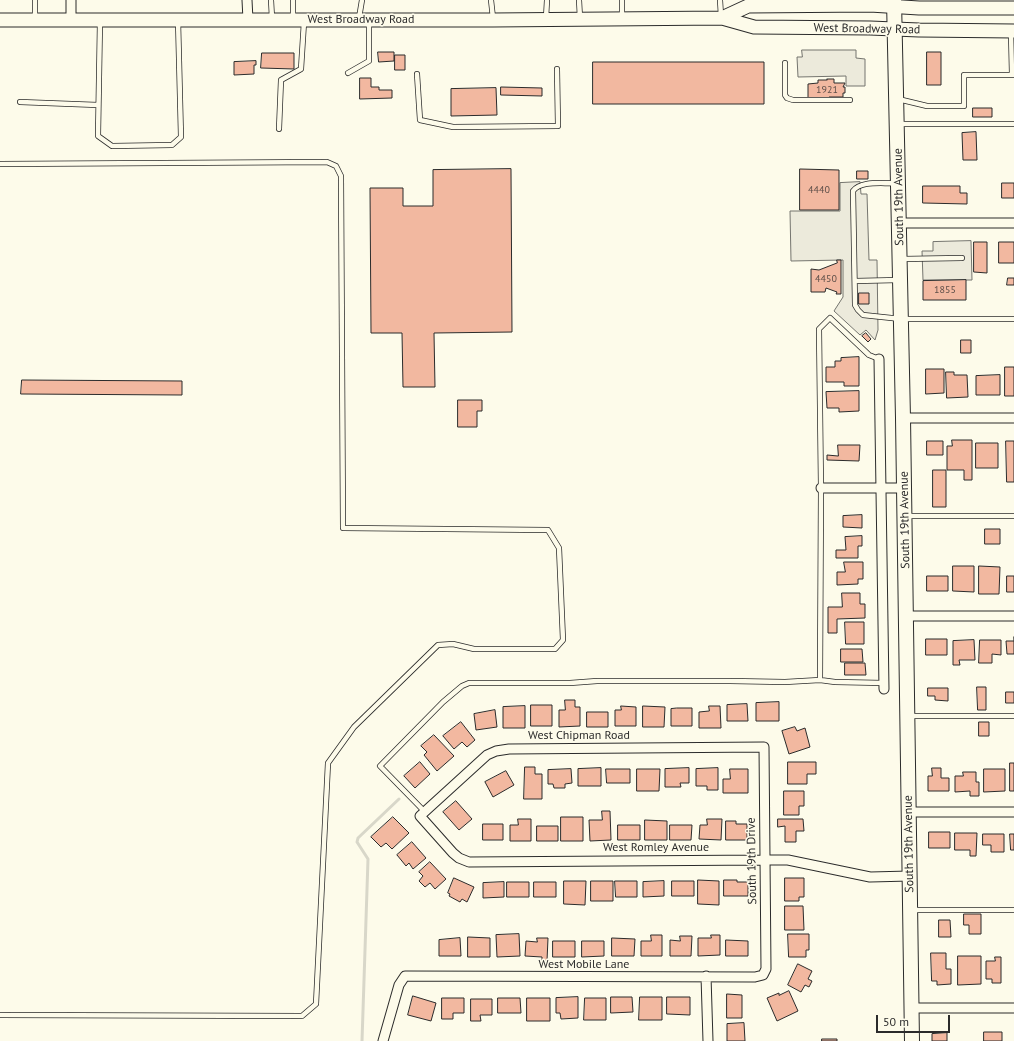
<!DOCTYPE html>
<html>
<head>
<meta charset="utf-8">
<style>
	body { margin:0 }
	#map { position:relative; width:1014px; height:1041px; overflow:hidden; background:#fdfbea; font-family:"PT Sans",sans-serif }
	canvas { display:block }
	.scale { position:absolute; left:876px; top:1015px; width:74px; height:18px; box-sizing:border-box; border:2px solid #2b2b2b; border-top:0; padding-left:5px; font-size:12px; line-height:14px; white-space:nowrap; color:#2b2b2b; -webkit-text-stroke:3px #fdfbea; paint-order:stroke }
</style>
</head>
<body>
<div id="map">
<canvas width="1014" height="1041"></canvas>
<div class="scale">50 m</div>
</div>
<script>
const context = document.querySelector('canvas').getContext('2d');
context.lineJoin = 'round';
function paint(path, color) { context.fillStyle = color; context.fill(path, 'evenodd'); }
function trace(path, color, width, dash) { context.strokeStyle = color; context.lineWidth = width; context.lineCap = dash ? 'butt' : 'round'; context.setLineDash(dash || []); context.stroke(path); }
function label(font, color, halo, rows, align = 'center') {
  context.font = font + ' "PT Sans",sans-serif'; context.lineWidth = 3; context.setLineDash([]); context.textBaseline = 'middle'; context.strokeStyle = halo; context.fillStyle = color; for (const [text, x, y, turn = 0] of rows) {
    context.save(); context.translate(x, y); context.rotate((+turn || 0) * Math.PI / 180); context.textAlign = isNaN(turn) ? turn : align; if (halo) context.strokeText(text, 0, 0); context.fillText(text, 0, 0); context.restore();
  }
}
const parking = new Path2D(`
	M802,50H856V58L865,59V86H846V76L798,77L797,57H802Z
	M860,182L861,194H867L869,260H877L878,330L875,340L866,330L860,335L834,311L843,297V260L791,261L790,211H840V183Z
	M971,241L972,280H923L922,251H933V242Z`);
const stream = new Path2D(`
	M362,1041L368,859L357,842L358,838L399,799`);
const building = new Path2D(`
	M378,52H394V61L379,62Z
	M927,52H941V85H927Z
	M262,53H294V69L261,68Z
	M395,55H405V70H395Z
	M256,61V65H254V74L234,75V62Z
	M593,62H764V104H593Z
	M360,78H371V87H379V90H392V98L360,99Z
	M827,79H834V83H845L843,87H845V93H843V97H829V99L808,98V84L818,83V80H827Z
	M501,87L542,88V96L501,95Z
	M496,88L497,115L451,116V89Z
	M973,108H992V117H973Z
	M976,132L977,160H963L962,133Z
	M511,169L512,332L434,333L435,387H403L402,333H371L370,188H403V206H433V170Z
	M800,169L839,170V210H800Z
	M857,171H868V179H857Z
	M1002,183H1014V198H1002Z
	M923,186H960V193H967V204L923,203Z
	M974,242H987V273L974,272Z
	M999,242H1014V263H999Z
	M837,260H841V294H836L837,292L826,288L825,292H811V269L819,270L837,263Z
	M1008,278H1014V285H1007Z
	M966,280V300H923V281Z
	M859,293H869V304H859Z
	M866,333L871,339L868,342L862,336Z
	M961,340H971V353H961Z
	M859,357V386H844V382H826V367H835V361H841V358Z
	M1005,367H1014V396H1005Z
	M926,369H944V393L926,394Z
	M946,372H954V375H967L968,397L947,398Z
	M1000,375V395H976V376Z
	M22,380L182,381V395L21,394Z
	M859,391V411L839,412V408H827L826,392Z
	M458,400H482V411H477V427H458Z
	M952,440H972V480H964V470H947V446H952Z
	M927,441H943V455H927Z
	M1006,441H1014V482H1007Z
	M976,443H998V468H976Z
	M838,445H860L859,461L827,460V455L838,456Z
	M933,470H946V507H933Z
	M862,515V528L843,527V516Z
	M985,529H1000V544H985Z
	M862,536V546H858V558H836V550H846L845,537Z
	M844,562H863V579H858V584L837,585V572H845Z
	M953,566H974V592L953,591Z
	M979,566L1000,567L999,594H979Z
	M927,576H948V591H927Z
	M1007,576H1014V592H1007Z
	M842,593H860V604H865V618L837,619V633H828V607H842Z
	M845,622H864V644H846Z
	M1014,637V654H1007L1006,641H1014Z
	M926,639H947V655H926Z
	M974,640L975,660H959L960,665H953V641Z
	M980,640H1001V655L992,654V663H979Z
	M841,649H862L863,662H841Z
	M845,663H865L866,675H845Z
	M977,687H986V710H978Z
	M928,688H948V701L935,700V696H928Z
	M1006,692H1014V703H1006Z
	M565,700H575V707H580V726L559,727V710H565Z
	M779,702V721H756V703Z
	M747,704L748,721H727V705Z
	M531,705H552V726H531Z
	M525,706V728H503V707Z
	M621,706L636,707V726H615V710H621Z
	M643,706L665,707L664,727H643Z
	M709,706H720L721,728H699V712L709,711Z
	M677,708H692V726H671V709Z
	M495,710L497,727L476,730L474,714Z
	M587,712H608V727H587Z
	M461,722L475,740L467,747L462,742L454,749L443,736Z
	M979,722H989V736H979Z
	M795,727L797,731L805,728L810,747L789,754L782,731Z
	M434,735L454,756L437,771L424,755L427,752L421,746Z
	M420,762L430,774L415,788L404,776Z
	M788,762H816V774H807V784H788Z
	M1010,763H1014V791H1010Z
	M525,767H535V774H542V799H524Z
	M601,768V786H578V769Z
	M689,768V783H680L681,787H665V769Z
	M718,768V790H707V786H696V769Z
	M932,768H941V778H949V791H928V776H932Z
	M571,769L572,783L565,784V788H554L553,784H548V770Z
	M606,769H630V783H607Z
	M637,769H660L659,791H637Z
	M730,769H748V793H723V779H730Z
	M984,769H1005V791L984,792Z
	M506,771L514,785L493,797L485,782Z
	M963,772H976V782H979V796H970V791L955,792V776H963Z
	M784,791H804V806H799V815H784Z
	M456,801L472,819L459,830L443,812Z
	M602,811H610L611,840L590,841L589,820H602Z
	M393,817L409,833L392,849L386,843L381,847L371,837Z
	M561,817H583V841H561Z
	M518,819H531V841H510V825H518Z
	M707,819H722L721,840L699,839L700,825H707Z
	M778,819H803L804,831H796V842H785V826L778,827Z
	M645,820L667,821V840H645Z
	M726,821H736V824H747V840H726Z
	M483,824H503V840H483Z
	M618,825H640V840H618Z
	M670,825H692L691,840H670Z
	M537,826H558V841H537Z
	M929,832H950V848H929Z
	M955,833H977L976,856H970V850H955Z
	M983,834H1004V852H991V845H983Z
	M1010,834H1014V850H1011Z
	M412,842L426,858L413,869L409,863L406,866L397,855Z
	M430,862L446,879L435,889L430,883L425,887L419,881L423,876L419,872Z
	M454,878L474,887L467,902L462,899L460,902L449,896L450,894L448,893Z
	M785,878H804V897H799V901H785Z
	M698,880L719,881V905L698,904Z
	M724,880H737V882H748V896H724Z
	M564,881H586L585,905L564,904Z
	M591,881H613V901H591Z
	M615,881H637V897H616Z
	M664,881V896L643,897V882Z
	M672,881H694V896H672Z
	M504,882V897L483,898V883Z
	M507,882H529V897H507Z
	M534,882H556V897H534Z
	M785,906H803L804,930H785Z
	M964,914H981V934H969V925H964Z
	M939,920H950L951,937H939Z
	M519,934L520,956L497,957L496,935Z
	M788,934H809V950H806V957H789Z
	M651,935H662V956H641V941H651Z
	M711,935H720V955L698,956V938H711Z
	M680,936H692L691,956H670V940L680,941Z
	M468,937L490,938V957H468Z
	M460,938L461,956H439V940Z
	M537,938H548L547,961H542V957L525,956L526,941L537,942Z
	M612,938L635,939L634,956H612Z
	M726,940L748,941V956H726Z
	M553,941H575V957H553Z
	M582,941H604V956L582,957Z
	M931,953H946V969H951V984L937,985V981H932Z
	M958,956H981V984L958,985Z
	M995,957H1001V983H992V979H986V961H995Z
	M798,964L812,971L808,979L812,981L809,987L805,985L801,992L788,985Z
	M789,991L798,1011L777,1021L767,998L779,993V995Z
	M727,994L742,995V1018H727Z
	M413,996L436,1003L431,1021L408,1015Z
	M578,997V1018L561,1019L560,1013H556V998Z
	M611,997H632L633,1012L611,1013Z
	M640,997H662V1020H639Z
	M667,997H690V1015L667,1014Z
	M442,998H464V1013H453V1019H442Z
	M498,998H520L521,1013H498Z
	M527,998H550V1021H527Z
	M585,998H606V1020H584Z
	M471,999H492V1015H480L481,1021H471Z
	M744,1023L745,1041H727V1024Z
	M984,1032H1002V1041H984Z
	M947,1033V1041H932V1034Z
	M822,1039H837V1041H822Z`);
const service = new Path2D(`
	M35,0V18
	M271,0L272,18
	M491,0L493,18
	M579,0L580,18
	M622,0V18
	M720,0L721,16
	M293,18V0
	M359,18L362,0
	M546,18L547,0
	M100,21L98,136L112,146L172,145L181,137L178,20
	M1011,33L1012,75
	M785,63V95L787,98L793,100H850
	M348,73L369,61V22
	M417,74L420,120L453,127L558,126L557,69
	M898,99L927,106H964V75H1014
	M20,102L98,105
	M898,124H1014
	M279,129L281,80L301,69L304,22
	M0,164L327,162L336,166L341,176L343,528L548,530L559,548L563,640L555,649H474L453,644L438,645L354,727L328,763L316,1004L302,1016L0,1015
	M896,183C883,184 861,180 853,191L855,305L858,310L863,315L901,319H1014
	M902,259L962,258
	M855,281L899,280
	M879,359L869,355L830,318L819,329L821,488L820,680L835,682L884,683
	M906,516H1014
	M910,716H1014
	M425,812L380,766L443,702L462,686L469,683H570L597,681H730L785,682L820,680
	M912,910H1014`);
const minor = new Path2D(`
	M71,0V19
	M247,0L248,20
	M900,223H1014
	M879,359L884,689
	M903,418H1014
	M821,488H904
	M906,616H1014
	M908,812H1014
	M706,976L708,1041
	M912,1008H1014
	M383,1041L399,985L405,976L755,977L763,975L766,969L764,747L509,749L496,751L487,755L420,816L453,853L459,858L469,862L764,860H788L870,877L910,876`);
const secondary = new Path2D(`
	M722,18L748,6L870,5L919,8H1014
	M0,20H493L722,18L754,27L870,28L919,30L1014,31`);
const primary = new Path2D(`
	M894,0L903,418L912,1041`);
const numberNames = [
	["1921",827,90],
	["4440",819,190],
	["4450",826,279],
	["1855",945,290]
];
const streetNames = [
	["West Broadway Road",361,20],
	["West Broadway Road",867,29,1],
	["South 19th Avenue",899,197,-91],
	["South 19th Avenue",905,520,-91],
	["West Chipman Road",579,736],
	["South 19th Avenue",909,844,-91],
	["West Romley Avenue",656,848],
	["South 19th Drive",752,861,-91],
	["West Mobile Lane",584,965]
];
paint(parking, '#eceadb');
trace(parking, '#74746e', 1);
trace(stream, '#d8d7c9', 3);
paint(building, '#f2b8a0');
trace(building, '#2b2b2b', 1);
trace(service, '#2b2b2b', 6);
trace(minor, '#2b2b2b', 11);
trace(secondary, '#2b2b2b', 15);
trace(primary, '#2b2b2b', 16);
trace(service, '#fdfbea', 4.5);
trace(minor, '#fdfbea', 9);
trace(secondary, '#fdfbea', 13);
trace(primary, '#fdfbea', 14);
label('10px', '#5d4e48', null, numberNames);
label('12px', '#2b2b2b', '#fdfbea', streetNames);
</script>
</body>
</html>
